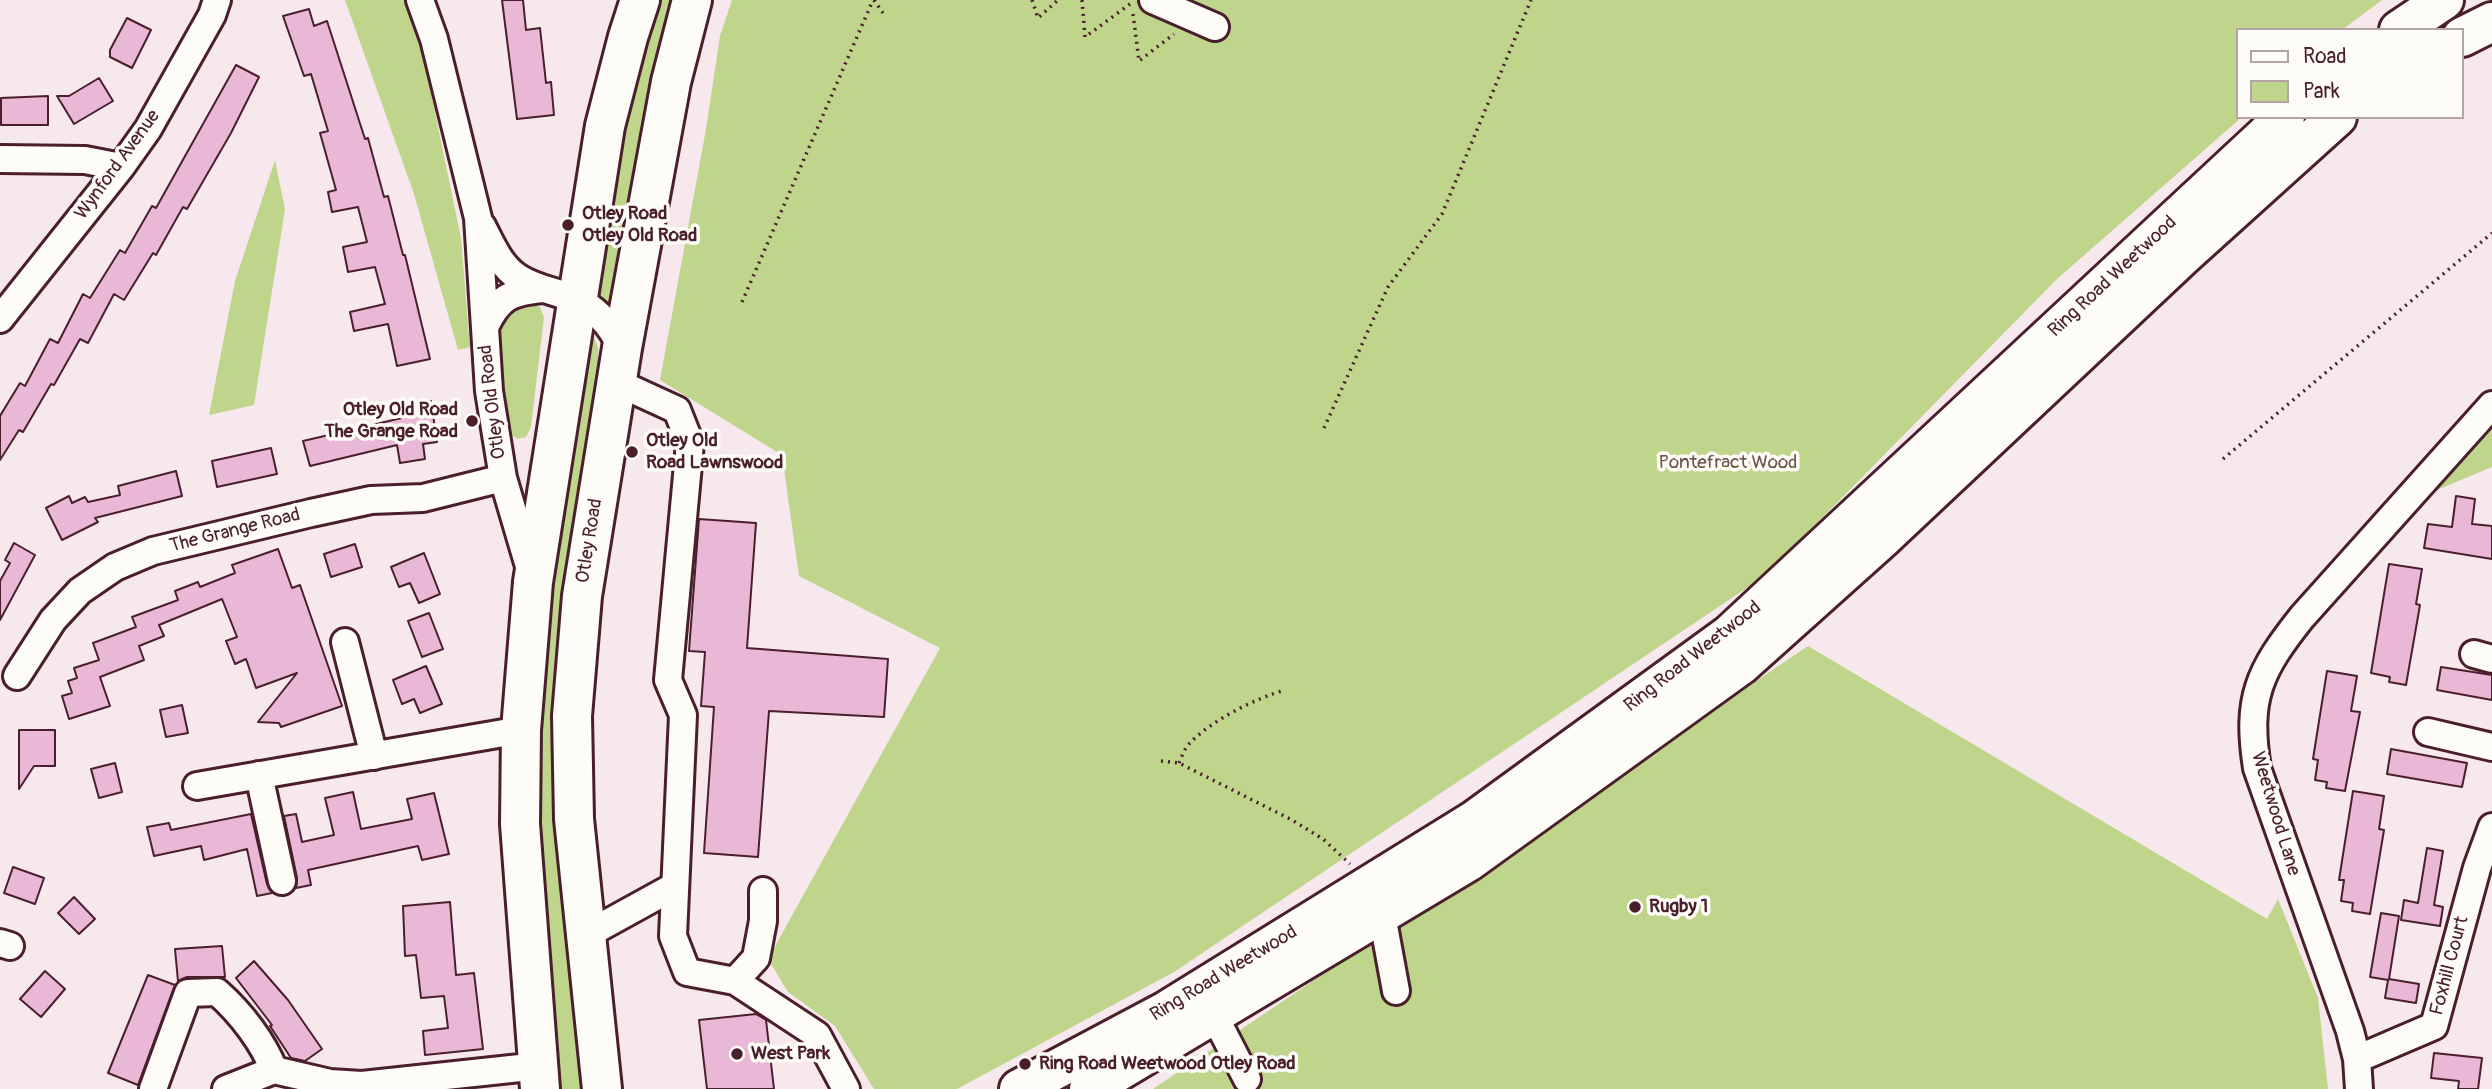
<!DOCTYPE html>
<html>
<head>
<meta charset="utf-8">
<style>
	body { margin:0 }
	#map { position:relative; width:2492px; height:1089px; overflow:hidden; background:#f7e8ed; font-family:Pangolin,sans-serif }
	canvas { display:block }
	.legend { position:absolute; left:2236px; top:28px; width:228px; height:91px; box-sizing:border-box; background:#fdfcf7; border:2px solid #b5a4a5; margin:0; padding:9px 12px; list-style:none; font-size:21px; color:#4a1f2b }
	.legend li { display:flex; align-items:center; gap:14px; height:35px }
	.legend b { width:35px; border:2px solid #b5a4a5 }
</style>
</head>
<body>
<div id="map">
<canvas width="2492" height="1089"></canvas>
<ul class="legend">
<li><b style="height:9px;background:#fdfcf7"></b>Road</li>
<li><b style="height:19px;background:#bed58b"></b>Park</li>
</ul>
</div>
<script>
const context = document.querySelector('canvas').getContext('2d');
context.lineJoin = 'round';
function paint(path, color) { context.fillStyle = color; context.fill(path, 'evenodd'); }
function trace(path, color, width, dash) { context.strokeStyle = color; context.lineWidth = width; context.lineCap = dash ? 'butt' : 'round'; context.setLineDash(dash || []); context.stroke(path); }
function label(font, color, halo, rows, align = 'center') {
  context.font = font + ' Pangolin,sans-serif'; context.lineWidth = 7; context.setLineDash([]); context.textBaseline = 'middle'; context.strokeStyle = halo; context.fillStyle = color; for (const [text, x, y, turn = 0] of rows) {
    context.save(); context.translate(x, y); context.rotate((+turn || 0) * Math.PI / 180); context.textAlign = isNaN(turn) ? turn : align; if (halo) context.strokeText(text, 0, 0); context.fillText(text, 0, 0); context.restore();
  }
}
const green = new Path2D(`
	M345,0H406L420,40L461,238L470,347L458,350L414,194Z
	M650,0H681L617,314L588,295Z
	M732,0H2382L2342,30H2238V117H2242L2057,279L1766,575L1174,972L957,1089H874L835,1026L788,992L768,959L940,648L799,576L782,455L660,380L706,129L720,36Z
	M275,160L285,209L254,405L209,415L235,281Z
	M530,303L540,307L544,317L531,427L526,437L518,439L508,433L497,330L510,310L519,305Z
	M590,328L598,347V364L567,621L591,1089H553L530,780L534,687Z
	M2492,429V467L2432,492Z
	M1808,646L2267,919L2278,899L2318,998L2328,1089H1153Z`);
const building = new Path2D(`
	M502,0H523L526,30L540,28L546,83L551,82L554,115L517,119Z
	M309,9L314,26L327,21L365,139L368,138L384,197L388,196L403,255H405L430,359L397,366L388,324L354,331L350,312L385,304L375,267L348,272L343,247L367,242L358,207L332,212L328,192L336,190L320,133L328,131L311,74L304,76L283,16Z
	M127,18L151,30L132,68L110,57V50Z
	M236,65L259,77L231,133L187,209L183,207L156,255L153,253L124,300L114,294L88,343L80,339L54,385L51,384L23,432L19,430L0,460V416L20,383L25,386L50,339L58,343L83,294L90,298L120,250L125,253L152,206L156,208Z
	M99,78L113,101L74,124L57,96H69Z
	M48,96V125H1V98Z
	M431,401L437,442L423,444L425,459L400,463L397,445L310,466L303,441L406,417L404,405Z
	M271,448L277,474L217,487L212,461Z
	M176,471L182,496L95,518L98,522L62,540L46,508L69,496L72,503L85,497L88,502L120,495L118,486Z
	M2456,496L2475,499L2472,524L2492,526V559L2424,548L2428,524L2452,527Z
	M699,519L756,523L747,648L888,659L884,717L769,711L758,857L704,853L714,707L701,706L705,652L689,651Z
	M14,543L35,555L0,620V581L10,563L5,560Z
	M355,544L362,567L331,577L324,554Z
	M278,549L292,588L300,585L342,706L281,727L279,723L258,722L297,673L256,688L246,659L235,664L226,641L237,637L222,599L159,625L164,636L139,646L144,660L100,677L110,706L69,719L62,696L72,693L68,681L77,678L74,668L99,660L93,643L136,627L132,617L178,600L175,591L198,582L200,587L235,573L232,565Z
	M424,553L440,594L419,603L410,583L399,587L391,567Z
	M2389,564L2422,569L2416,604L2420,605L2406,685L2389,682L2390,677L2371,673Z
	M429,613L443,649L422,657L408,621Z
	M426,666L442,704L420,713L414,699L402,704L393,680Z
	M2441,667L2492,675V700L2437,690Z
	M2327,671L2357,676L2351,711L2360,712L2345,791L2326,788L2327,782L2315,780L2318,760L2313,759Z
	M182,705L188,733L166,737L160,710Z
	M19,730H55V766H34L19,789Z
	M2391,749L2467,763L2462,787L2387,774Z
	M115,763L122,792L99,798L91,769Z
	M2353,791L2384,796L2379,829L2384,830L2370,914L2352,911L2353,903L2341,901L2344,880H2339Z
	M353,792L361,829L412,819L407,799L434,793L449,854L422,860L418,846L308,870L311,885L296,888L297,878L284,816L296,814L302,842L334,835L325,798Z
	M251,814L267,884L272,893L257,896L247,849L204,860L201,846L154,856L147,827L169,823L171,830Z
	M2427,848L2443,851L2434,905L2443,907L2440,926L2401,920L2404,900L2418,903Z
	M13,867L44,878L35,904L4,893Z
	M74,897L95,919L79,934L58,913Z
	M450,902L456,975L474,973L483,1049L425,1055L423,1031L448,1028L444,996L421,998L416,955L405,956L403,906Z
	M2381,913L2399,916L2389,979L2419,984L2416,1003L2385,998L2388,980L2370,977Z
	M222,946L225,977H187L178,981L175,949Z
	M254,961L288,1000L322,1049L305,1061L291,1058L270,1026L272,1025L236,978Z
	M45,971L65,989L41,1017L20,999Z
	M148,975L175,985L138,1085L108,1073Z
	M756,1014L766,1020L774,1089H707L699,1020Z
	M2434,1053L2482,1058L2478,1089H2458L2459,1081L2431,1078Z`);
const path = new Path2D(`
	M874,0L883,13
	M1032,0L1038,18L1058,0
	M1082,0L1085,37L1130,4
	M1133,14L1139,61L1174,34
	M742,302L873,0
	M1324,428L1388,287L1442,214L1531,0
	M2223,459L2492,233
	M1161,761L1179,763L1292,820L1323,839L1350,864
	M1179,763C1182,757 1184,749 1189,744C1210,721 1256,698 1285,690`);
const minor = new Path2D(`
	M420,0L434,39L478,218L489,391L503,478L531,573
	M1153,0L1215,27
	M0,159L85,160L121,167
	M482,226C492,245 500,266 519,278C536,289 556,291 574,299C596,307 612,328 622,348
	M0,319L121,167L148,129L212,15L217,0
	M485,327C499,297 510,292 543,289
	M616,382L677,410L690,443L668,680L683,715L673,936L687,972L735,981L817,1035L846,1089
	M345,642L374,756
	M2474,654L2492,659
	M17,676L53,620L80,591L115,567L153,551L311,513L371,500L423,498L503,478
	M2428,732L2492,747
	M259,775L282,881
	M197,786L521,730
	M1382,915L1396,991
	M586,935L675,886
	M0,943L10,946
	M735,981L756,958L763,921V891
	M1214,1015L1247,1079
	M2357,1059L2434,1026L2477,868L2492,827
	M153,1089L188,993L217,992C241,1013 263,1042 274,1070
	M226,1089L274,1070L330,1083L362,1085L539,1066
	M2359,1089L2357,1059L2350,1031L2257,768C2246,698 2259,671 2302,617L2492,405`);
const highway = new Path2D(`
	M2399,30L2444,0
	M2462,37L2492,22
	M540,1089L520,824L521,730L533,582L605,126L628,37L640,0
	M602,1089L574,819L572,716L582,596L622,348L671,82L692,0
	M1019,1089L1166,1011L1473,821L1730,634L2285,117
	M1089,1089L1468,862L1741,665L1885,536L2183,256L2337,117`);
const markers = [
	[568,225,7,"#4a1f2b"],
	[472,421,7,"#4a1f2b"],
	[632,452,7,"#4a1f2b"],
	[1635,907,7,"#4a1f2b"],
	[737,1054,7,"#4a1f2b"],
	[1025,1064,7,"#4a1f2b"]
];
const streetNames = [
	["Wynford Avenue",118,165,-54],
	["Ring Road Weetwood",2113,277,-43],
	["Otley Old Road",493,402,-97],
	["The Grange Road",235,531,-14],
	["Otley Road",590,541,-81],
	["Ring Road Weetwood",1693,657,-38],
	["Weetwood Lane",2275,814,73],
	["Foxhill Court",2450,966,-75],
	["Ring Road Weetwood",1224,974,-31]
];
const poiNames = [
	["Otley Road",582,214],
	["Otley Old Road",582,236],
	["Otley Old Road",458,410,"right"],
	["The Grange Road",458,432,"right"],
	["Otley Old",646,441],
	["Road Lawnswood",646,463],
	["Rugby 1",1649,907],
	["West Park",751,1054],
	["Ring Road Weetwood Otley Road",1039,1064]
];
const parkNames = [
	["Pontefract Wood",1728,463]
];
paint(green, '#bed58b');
paint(building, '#eab8d7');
trace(building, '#4a1f2b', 2);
trace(minor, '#4a1f2b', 32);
trace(highway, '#4a1f2b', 44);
trace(path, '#4a1f2b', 3.5, [2, 5]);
trace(minor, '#fdfcf7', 26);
trace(highway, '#fdfcf7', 38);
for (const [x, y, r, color] of markers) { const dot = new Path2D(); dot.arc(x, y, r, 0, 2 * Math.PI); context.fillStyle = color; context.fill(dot); trace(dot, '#fdfcf7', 2.5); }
label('19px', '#4a1f2b', '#fdfcf7', streetNames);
label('bold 19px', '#4a1f2b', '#fdfcf7', poiNames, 'left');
label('19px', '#6d5648', '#fdfcf7', parkNames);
</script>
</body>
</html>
